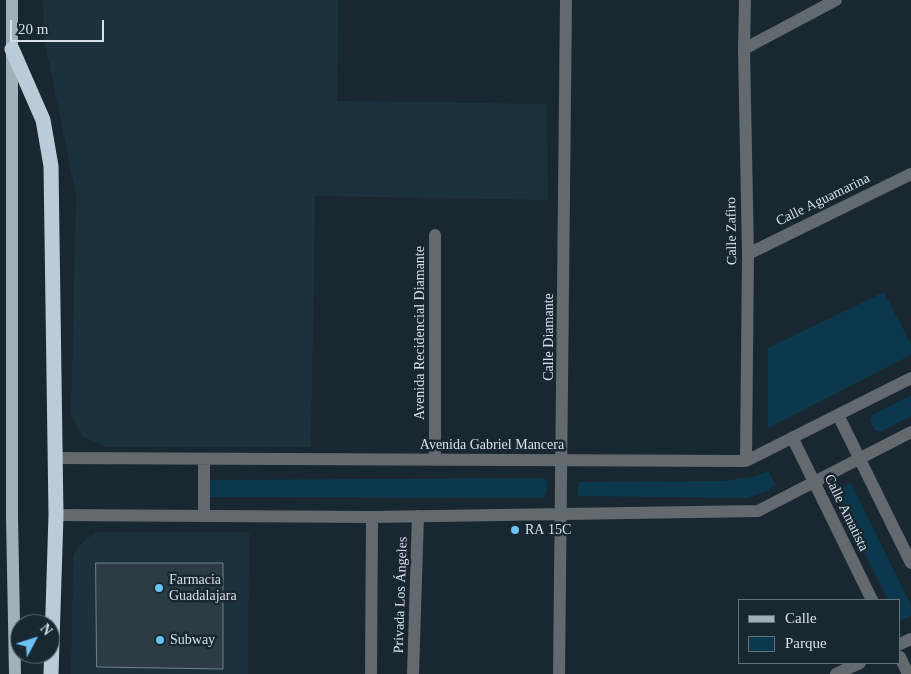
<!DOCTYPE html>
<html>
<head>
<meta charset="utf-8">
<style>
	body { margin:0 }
	#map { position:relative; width:911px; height:674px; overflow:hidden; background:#182730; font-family:Georgia,serif }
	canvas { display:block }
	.legend { position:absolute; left:738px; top:599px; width:162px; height:65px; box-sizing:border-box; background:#182730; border:1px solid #647179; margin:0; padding:6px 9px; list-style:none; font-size:15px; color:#d6e0e6 }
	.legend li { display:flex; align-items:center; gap:10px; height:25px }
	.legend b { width:25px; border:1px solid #647179 }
	.north { position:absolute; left:10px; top:614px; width:50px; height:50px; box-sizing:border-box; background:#182730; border:1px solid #647179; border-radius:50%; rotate:50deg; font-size:14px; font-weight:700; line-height:20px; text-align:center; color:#d6e0e6 }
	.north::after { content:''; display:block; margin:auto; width:18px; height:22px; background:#6bc3f2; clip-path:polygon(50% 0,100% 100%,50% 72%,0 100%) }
	.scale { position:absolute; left:10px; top:20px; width:94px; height:22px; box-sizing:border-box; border:2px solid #d6e0e6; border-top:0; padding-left:6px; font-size:15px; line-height:18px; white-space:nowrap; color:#d6e0e6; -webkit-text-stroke:4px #182730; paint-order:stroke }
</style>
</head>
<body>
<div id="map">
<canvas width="911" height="674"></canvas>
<ul class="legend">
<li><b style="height:6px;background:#a1b1ba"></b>Calle</li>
<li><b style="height:14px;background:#0b384d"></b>Parque</li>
</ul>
<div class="north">N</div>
<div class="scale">20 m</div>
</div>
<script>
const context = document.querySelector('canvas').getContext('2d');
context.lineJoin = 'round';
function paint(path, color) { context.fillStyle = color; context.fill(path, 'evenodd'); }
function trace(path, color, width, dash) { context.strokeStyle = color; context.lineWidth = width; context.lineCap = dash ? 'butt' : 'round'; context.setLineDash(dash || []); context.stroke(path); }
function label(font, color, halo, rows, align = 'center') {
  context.font = font + ' Georgia,serif'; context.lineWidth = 5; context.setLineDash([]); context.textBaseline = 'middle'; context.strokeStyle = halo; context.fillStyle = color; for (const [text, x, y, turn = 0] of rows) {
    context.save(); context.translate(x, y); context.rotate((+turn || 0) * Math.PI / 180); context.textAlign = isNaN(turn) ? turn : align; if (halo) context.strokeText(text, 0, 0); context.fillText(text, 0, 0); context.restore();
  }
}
const built = new Path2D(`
	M43,0H338L337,101L547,104L548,200L315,196L311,447H106L82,436L71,416L76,196L44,38Z
	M96,532H249L248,674H71L73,555L84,541Z`);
const green = new Path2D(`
	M884,292L911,344V355L768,428V348Z
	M911,395V416L880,432L875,430L870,421L872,415Z
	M768,471L775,484L768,491L746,498L577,496L579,482L726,481L756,476Z
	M540,478L546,480C548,486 549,494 542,498L210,497V480Z
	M851,483L911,605V616L900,621V600H888L834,492Z`);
const building = new Path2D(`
	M96,563H223V669L97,667Z`);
const minor = new Path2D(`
	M745,0L744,49L748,254L746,461
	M744,49L836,0
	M748,254L911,174
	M838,415L911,563
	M793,439L872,600
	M54,458L746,461L911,378
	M435,460V235
	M56,515L372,517L758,511L911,432
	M204,516V460
	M900,644L911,639
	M900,657L908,674
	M371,674L372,517
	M413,674L418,516
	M559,674L566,0
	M836,674L860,663`);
const major = new Path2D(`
	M12,0V517L15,674`);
const highway = new Path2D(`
	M12,49L43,120L51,166L56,515L51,674`);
const markers = [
	[515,530,5,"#6bc3f2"],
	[159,588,5,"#6bc3f2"],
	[160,640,5,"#6bc3f2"]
];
const streetNames = [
	["Calle Aguamarina",823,200,-26],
	["Calle Zafiro",732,231,-91],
	["Avenida Recidencial Diamante",420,333,-90],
	["Calle Diamante",549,337,-90],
	["Avenida Gabriel Mancera",492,445],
	["Calle Amatista",846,513,64],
	["Privada Los Ángeles",401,595,-88]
];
const poiNames = [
	["RA 15C",525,530],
	["Farmacia",169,580],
	["Guadalajara",169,596],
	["Subway",170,640]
];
paint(built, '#1b323d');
paint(green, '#0b384d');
paint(building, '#2c3c45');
trace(building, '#6f818b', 1);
trace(minor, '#636a6f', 12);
trace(major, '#a1b1ba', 12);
trace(highway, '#b9ccd8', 15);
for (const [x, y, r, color] of markers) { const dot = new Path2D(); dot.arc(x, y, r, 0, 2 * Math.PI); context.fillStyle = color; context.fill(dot); trace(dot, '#182730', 2); }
label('14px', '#d6e0e6', '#182730', streetNames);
label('14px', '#d6e0e6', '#182730', poiNames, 'left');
</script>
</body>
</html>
